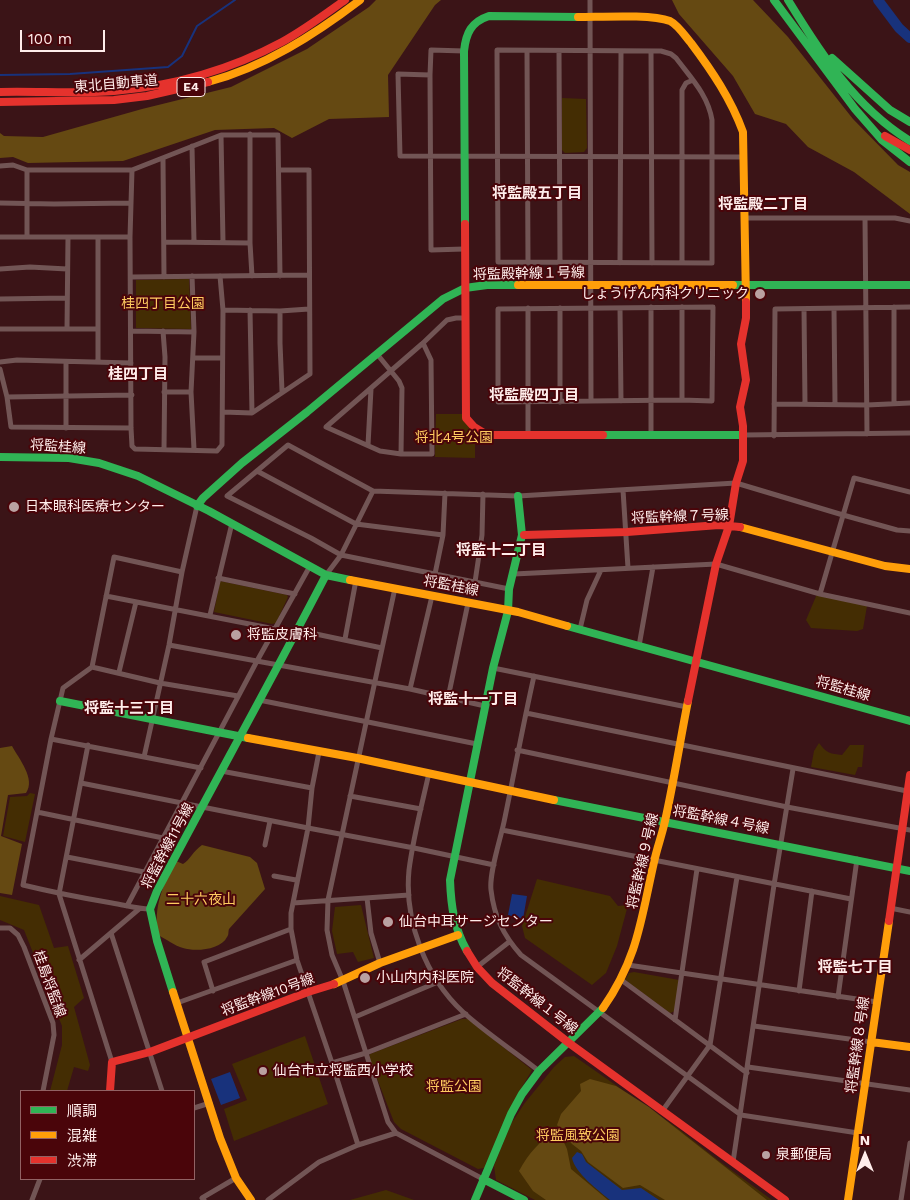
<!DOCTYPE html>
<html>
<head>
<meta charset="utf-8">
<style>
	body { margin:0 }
	#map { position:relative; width:910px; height:1200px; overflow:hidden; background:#3b1417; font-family:"Work Sans","Noto Sans JP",sans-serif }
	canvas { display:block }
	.legend { position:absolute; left:20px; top:1090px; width:175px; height:90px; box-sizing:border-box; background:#4a050a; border:1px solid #926264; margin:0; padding:6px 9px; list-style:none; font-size:15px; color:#ffedeb }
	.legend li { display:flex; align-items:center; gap:10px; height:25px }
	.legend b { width:25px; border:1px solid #926264 }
	.north { position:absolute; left:840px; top:1130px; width:50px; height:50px; -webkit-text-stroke:4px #4a050a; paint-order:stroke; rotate:0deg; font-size:14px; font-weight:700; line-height:20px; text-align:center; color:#ffedeb }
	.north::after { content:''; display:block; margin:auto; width:18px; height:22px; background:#ffedeb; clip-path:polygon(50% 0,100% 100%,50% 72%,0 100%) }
	.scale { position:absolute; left:20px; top:30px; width:85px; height:22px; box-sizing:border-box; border:2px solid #ffedeb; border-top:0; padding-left:6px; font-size:15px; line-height:18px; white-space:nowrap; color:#ffedeb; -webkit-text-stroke:4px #4a050a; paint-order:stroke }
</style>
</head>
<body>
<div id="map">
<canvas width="910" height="1200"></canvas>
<ul class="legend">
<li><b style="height:6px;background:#30b455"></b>順調</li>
<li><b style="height:6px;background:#ff9f0a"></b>混雑</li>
<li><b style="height:6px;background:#e5322d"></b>渋滞</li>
</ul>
<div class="north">N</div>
<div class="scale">100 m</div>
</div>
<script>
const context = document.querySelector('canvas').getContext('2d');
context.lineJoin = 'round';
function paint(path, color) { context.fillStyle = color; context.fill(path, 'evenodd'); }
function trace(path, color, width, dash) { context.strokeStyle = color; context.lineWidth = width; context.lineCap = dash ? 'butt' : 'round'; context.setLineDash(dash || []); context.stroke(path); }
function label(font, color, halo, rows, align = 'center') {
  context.font = font + ' "Work Sans","Noto Sans JP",sans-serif'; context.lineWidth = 4; context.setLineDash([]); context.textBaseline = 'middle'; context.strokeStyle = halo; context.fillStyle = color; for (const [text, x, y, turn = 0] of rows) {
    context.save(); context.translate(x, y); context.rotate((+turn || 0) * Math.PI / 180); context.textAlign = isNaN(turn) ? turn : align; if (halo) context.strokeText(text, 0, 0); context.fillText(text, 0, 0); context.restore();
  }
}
const green = new Path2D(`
	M562,98L586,99L587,148L584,152L565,153L562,150Z
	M189,279L191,329L136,328V280Z
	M436,414H462L475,433V458L435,457Z
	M220,581L287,595L288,597L276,623L272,624L214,612Z
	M817,594L867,606L863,629L857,631L811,628L806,620Z
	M819,743C826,753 831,754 842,755L850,745H864L862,767H858L855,775L811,767L814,751Z
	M30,793L35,794L25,842L3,836L10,797L27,796Z
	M537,879L610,896L618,906L628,905L617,946L606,973L592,985L525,938L522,926Z
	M0,896L39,905L54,948L68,946L84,998L74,1007L90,1065L88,1071L74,1067L67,1091H50L62,1045V1026L24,930L0,920Z
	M361,905L374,958L358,962L353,952L337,954L332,931L335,907Z
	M634,972L679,980L675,1011L670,1013L625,980L629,973Z
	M462,1019H468L532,1070L518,1094L484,1168L478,1169L401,1129L394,1122L369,1058L370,1054Z
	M305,1036L328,1104L234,1141L224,1109L247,1100L232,1064Z
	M574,1056L680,1130L719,1161L772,1200H535L496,1180L494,1166L499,1153L511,1124L524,1104L554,1067L565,1057Z
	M386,1190L414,1200H350Z`);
const forest = new Path2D(`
	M376,0H441L435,5L388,75L389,117L329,119L292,138L274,128L215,130L123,161L28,163L13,157L0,158V133L4,136L43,137L142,109L231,87L307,49L369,7Z
	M672,0H753L788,37L853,119L898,165L910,172V214L854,172L808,147L786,124L755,114L733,76L679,14Z
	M12,746C19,759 36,779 26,793L8,795L1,836L22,844L12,895L0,893V748Z
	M202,845L250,857L257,863L265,889L229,929C228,932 229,935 227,937C221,950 195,952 183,948C175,946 166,939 158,935C153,908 163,884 176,861L183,864C190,860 193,851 202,845Z
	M590,1079L616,1086L649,1107L767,1200H665L640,1185L623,1188L588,1162L581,1151L572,1144L557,1125L561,1114L581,1091L580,1084Z
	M558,1130L567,1149L571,1169L608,1200H546L533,1191L519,1171C529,1153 539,1141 558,1130Z`);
const water = new Path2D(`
	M512,894L527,896L523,919L508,915Z
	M230,1072L240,1098L221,1105L211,1079Z
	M577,1152L582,1154L586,1162L622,1190L641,1188L659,1200H610C598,1190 575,1173 572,1158Z`);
const stream = new Path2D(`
	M0,75L70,74L168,67L182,56L197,26L235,0`);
const river = new Path2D(`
	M878,0L899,28L910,38`);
const street = new Path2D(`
	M590,0L591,401
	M497,50L661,51L671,54L676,58C691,78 708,95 712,120V263L498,262Z
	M464,51L431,50L430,75L431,250L464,249
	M527,51L528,263
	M559,51L560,263
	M651,51L652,263
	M430,75L398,74L400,156L743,157
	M250,134V243L252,276
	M221,135L223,242
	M192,146L194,242
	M163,159L164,277
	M0,166L13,165L27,170H132L221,135H278L280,276
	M27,170V237
	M132,170L130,237L131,428L132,446L135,449L217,451L222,445L223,310L220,276
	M0,203L54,204L131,203
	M744,218H895L910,221
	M865,218L867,434
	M0,237H130
	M165,242L250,243
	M620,263L621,51
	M682,263V90L686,83L693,80
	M0,269L30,267L67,269
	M192,276L194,332L191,392L194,449
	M132,277L309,275
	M0,299L67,298
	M651,307V435
	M713,307L712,401L682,400L498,402V309Z
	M894,307V403
	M528,308V435
	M560,308V402
	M620,308L621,401
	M804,309L805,404
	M834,309L835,404
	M223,310L280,311L309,309
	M250,310L252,413
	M280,311V343L282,391
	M0,329H97
	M67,329L68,237
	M132,331L194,332
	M163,331L165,357L164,449
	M423,343L431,360L432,454H401L380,451L326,427L423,343L447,320L456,318H465
	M377,354L399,381L402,388L401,454
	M193,358H221
	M0,362L17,360L131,363
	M98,362V238
	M0,369L7,397L11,427L131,428
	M164,392H191
	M7,397L132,395
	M682,400V307
	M774,404L867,405L910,403
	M223,412L252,413L310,374L309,170H280
	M66,428V362
	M743,435L910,433
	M774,436L775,309L910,307
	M368,445L371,389
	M257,471L356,524L443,535
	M623,490L628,568
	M435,574L443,535L445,493
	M514,574L716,564L820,594L910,613
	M326,575L341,555L373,491
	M218,578L295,594
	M475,582L482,535L483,494
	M395,588L328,900L327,930L332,955L343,981L388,1122L396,1133
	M509,589L341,555L311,538L227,496L288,445L373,491L518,496L736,483L843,515L897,530L910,531
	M820,594L854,478L910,492
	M106,596L275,629
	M210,615L232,523
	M580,629L587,600L601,570
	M297,630L382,648
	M345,639L356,580
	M169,645L410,689L485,706
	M639,646L653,567
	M92,667L160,683L238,696
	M493,668L687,707
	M119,672L136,602
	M534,676C523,725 514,774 504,822C500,841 489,873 491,890C494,916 503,935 521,955L741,1115L858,1133
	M410,689L432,596
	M448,698L468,603
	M259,700L477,744
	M526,713L907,791
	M51,739L201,768
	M88,745L59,894L112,1062
	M517,750L787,807L910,830
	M319,752L312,788L308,828L291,913V929L297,960L332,1063L358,1145
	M144,757L169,645L182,572L197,506
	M221,771L312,788
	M429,773C422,804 413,838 409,870C404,921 426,978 463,1012C486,1033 514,1051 539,1071
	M81,783L308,828L414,848L494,865
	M350,796L421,809
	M37,812L163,838
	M502,830L851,899
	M265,845L270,821
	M67,857L144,872
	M274,876L296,880
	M367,898L371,933L380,963
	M293,903L409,895
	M127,906L257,661L310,566
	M890,908L910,912
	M150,909C137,909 125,905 112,903C82,898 52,892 23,885L51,739L63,688L92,667L114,557L182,572
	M0,928H10L18,935L24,947L53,1023L54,1035L43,1091
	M111,933L162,1091
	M79,960L139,909
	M628,965L877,1002
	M477,967L509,942
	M620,979L747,1073
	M213,991L204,962L291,929
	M799,991L812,891
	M838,997L857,859
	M177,1003L297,960
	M355,1017L438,982
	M675,1020L697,869
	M754,1026L871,1042
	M332,1063L366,1053L466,1014
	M748,1067L910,1090
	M194,1108L210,1103
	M663,1110L710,1045L737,877
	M733,1162L774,885L793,769
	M32,1200L40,1179
	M204,1200L202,1198L236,1178
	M268,1200L319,1162L358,1145L396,1133L483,1179
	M901,1200L910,1143`);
const fast = new Path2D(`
	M774,0L855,109L882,140L910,162
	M788,0C821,54 855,107 910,141
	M832,58L890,110L910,122
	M465,224L464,51C466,33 471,22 489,16L578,17
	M733,285H910
	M603,435H743
	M0,457L69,458L99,463L138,476L209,511L326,575L350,580
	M518,496L522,535
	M197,506L203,498L242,463L307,412L443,299L465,288L487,285H518
	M567,626L910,721
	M60,701L248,738
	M554,800L910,871
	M467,951C454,928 451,906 450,880L493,668L508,611L509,589L522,535H524
	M173,992L157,941L150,909L157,891C213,785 271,681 326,575
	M483,1179L524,1200
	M475,1200L511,1114L522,1094L539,1071L603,1008`);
const slow = new Path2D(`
	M578,17C601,17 651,14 670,21C678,25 685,36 691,43C712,71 731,99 743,132L746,302
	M208,82C264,67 314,35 360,0
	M518,285H733
	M740,527L885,566L910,569
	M350,580L518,612L567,626
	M248,738L357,758L554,800
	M334,984L380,963L458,935
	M173,992L220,1138L236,1178L251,1200
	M603,1008C638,958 641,919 654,862C657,848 662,835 665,821C674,781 680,741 688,701
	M871,1042L910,1047
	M848,1200L889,921`);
const jam = new Path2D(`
	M0,92C38,91 76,94 114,91C172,86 230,70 282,42C304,30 324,15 345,0
	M0,102L114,100L147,96L208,82
	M885,136L910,150
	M465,224L466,418L474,427L487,435H603
	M524,535L627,532L719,525L740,527
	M688,701L716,564L729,526L736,483L743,461V426L740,407L746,380L741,344L746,318V302
	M889,921L910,775
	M467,951L477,967L492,983L569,1043L785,1200
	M110,1091L112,1062L150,1052L308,992L334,984`);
const markers = [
	[760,294,6,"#baa1a1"],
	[14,507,6,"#baa1a1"],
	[236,635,6,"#baa1a1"],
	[388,922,6,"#baa1a1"],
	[365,978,6,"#baa1a1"],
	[263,1071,5,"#baa1a1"],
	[766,1155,5,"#baa1a1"]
];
const shields = [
	[191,87,28]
];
const shieldNames = [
	["E4",191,87]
];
const streetNames = [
	["東北自動車道",116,84,-5],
	["将監殿幹線１号線",529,274,-1],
	["将監桂線",58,447,4],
	["将監幹線７号線",680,517,-2],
	["将監桂線",451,586,11],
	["将監桂線",843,689,16],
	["将監幹線４号線",721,820,11],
	["将監幹線11号線",168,846,-62],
	["将監幹線９号線",643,861,-77],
	["桂島将監線",49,984,70],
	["将監幹線10号線",268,995,-20],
	["将監幹線１号線",537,1001,38],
	["将監幹線８号線",858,1045,-82]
];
const poiNames = [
	["しょうげん内科クリニック",749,294,"right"],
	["日本眼科医療センター",25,507],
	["将監皮膚科",247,635],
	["仙台中耳サージセンター",399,922],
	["小山内内科医院",376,978],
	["仙台市立将監西小学校",273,1071],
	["泉郵便局",776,1155]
];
const parkNames = [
	["桂四丁目公園",163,304],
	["将北4号公園",454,438],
	["二十六夜山",201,900],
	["将監公園",454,1087],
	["将監風致公園",578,1136]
];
const neighbourhoodNames = [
	["将監殿五丁目",537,194],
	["将監殿二丁目",763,205],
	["桂四丁目",138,375],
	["将監殿四丁目",534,396],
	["将監十二丁目",501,551],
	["将監十一丁目",473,700],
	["将監十三丁目",129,709],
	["将監七丁目",855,968]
];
paint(green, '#442d03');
paint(forest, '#654912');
paint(water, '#18327c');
trace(stream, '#18327c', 2);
trace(river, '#18327c', 10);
trace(street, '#725555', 5);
trace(fast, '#30b455', 8);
trace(slow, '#ff9f0a', 8);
trace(jam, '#e5322d', 8);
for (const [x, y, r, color] of markers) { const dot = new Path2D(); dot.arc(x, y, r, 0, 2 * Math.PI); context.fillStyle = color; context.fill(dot); trace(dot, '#4a050a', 2); }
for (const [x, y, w] of shields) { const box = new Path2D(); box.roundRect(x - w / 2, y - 9.5, w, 19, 4); context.fillStyle = '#4a050a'; context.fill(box); trace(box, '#ffedeb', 1); }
label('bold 12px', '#ffedeb', null, shieldNames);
label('14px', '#ffedeb', '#4a050a', streetNames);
label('14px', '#ffedeb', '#4a050a', poiNames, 'left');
label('14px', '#ffcc60', '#4a050a', parkNames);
label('bold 15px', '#ffedeb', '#4a050a', neighbourhoodNames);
</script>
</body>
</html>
